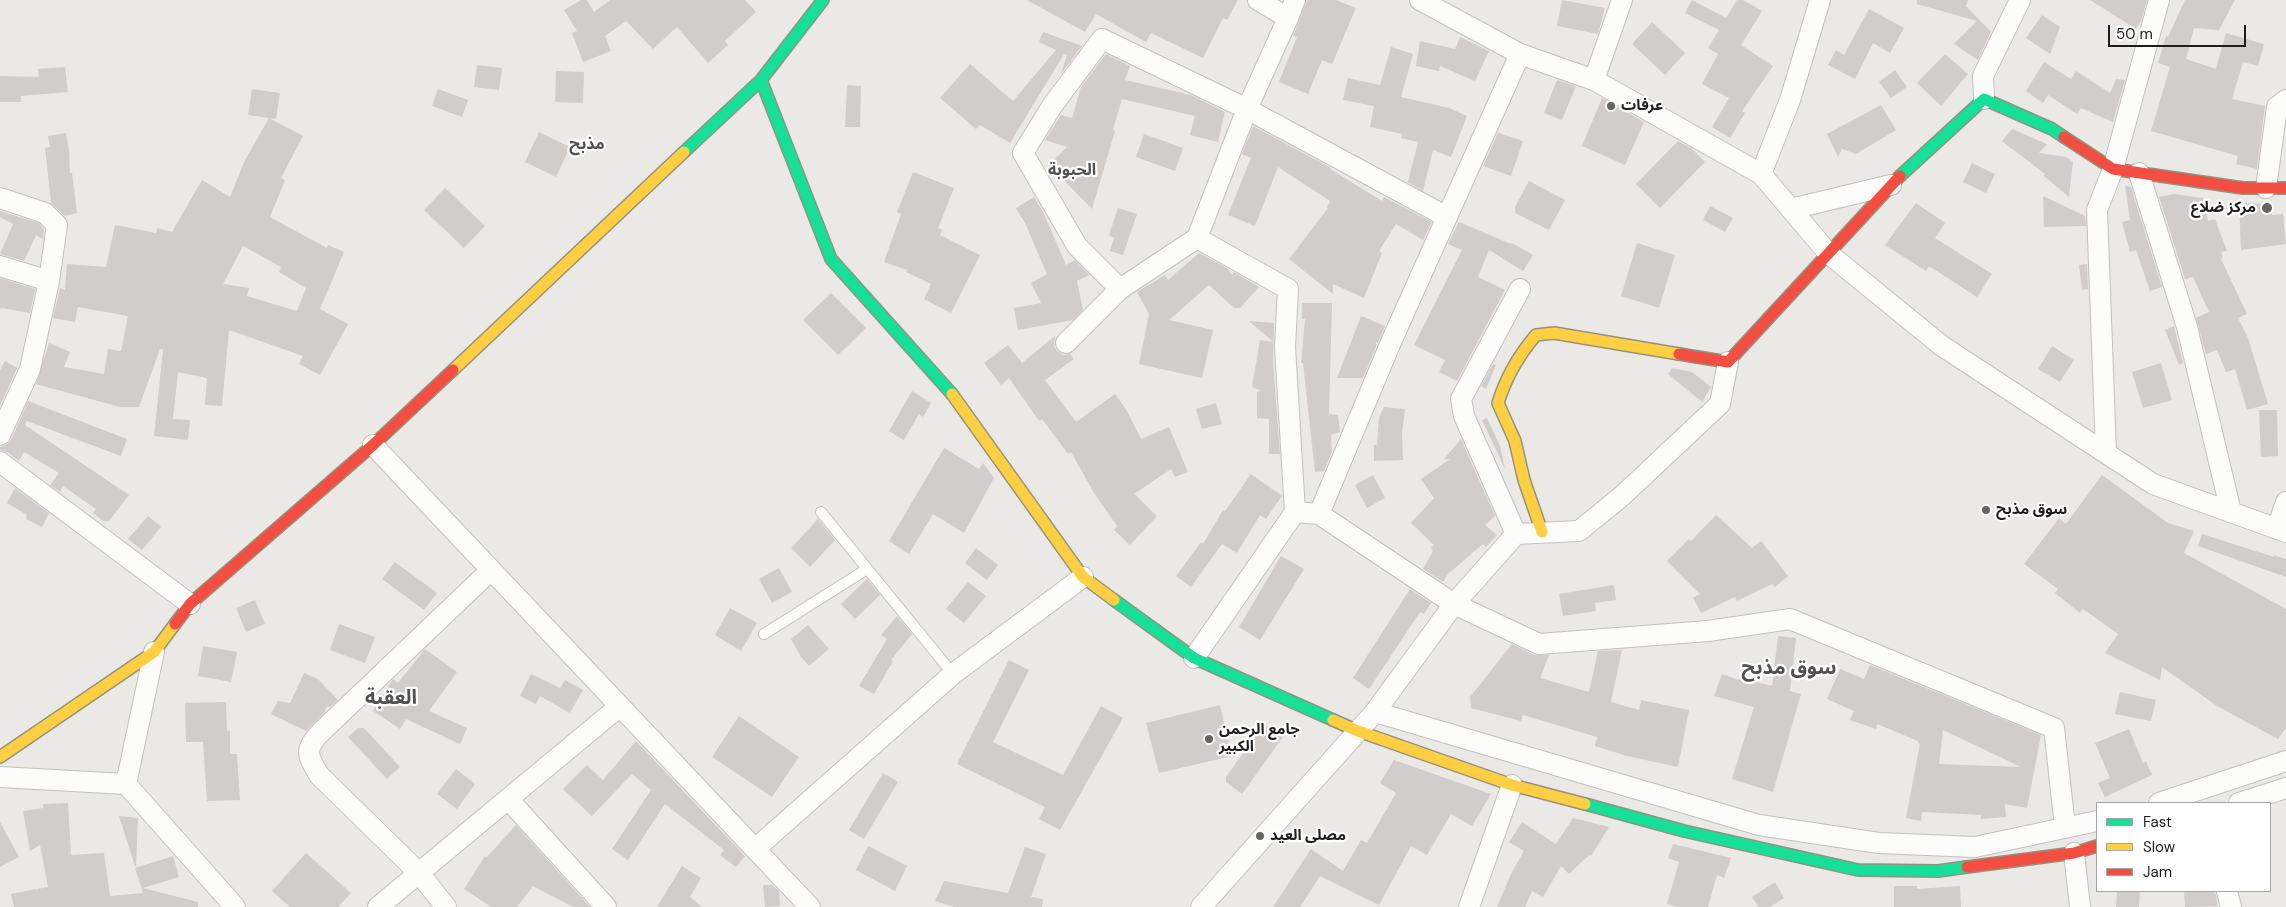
<!DOCTYPE html>
<html>
<head>
<meta charset="utf-8">
<style>
	body { margin:0 }
	#map { position:relative; width:2286px; height:907px; overflow:hidden; background:#ebe9e5; font-family:"DM Sans",sans-serif }
	canvas { display:block }
	.legend { position:absolute; left:2096px; top:802px; width:175px; height:90px; box-sizing:border-box; background:#fff; border:1px solid #a5a5a5; margin:0; padding:6px 9px; list-style:none; font-size:15px; color:#1d1d1d }
	.legend li { display:flex; align-items:center; gap:10px; height:25px }
	.legend b { width:25px; border:1px solid #a5a5a5 }
	.scale { position:absolute; left:2108px; top:25px; width:138px; height:22px; box-sizing:border-box; border:2px solid #1d1d1d; border-top:0; padding-left:6px; font-size:15px; line-height:18px; white-space:nowrap; color:#1d1d1d; -webkit-text-stroke:4px #fff; paint-order:stroke }
</style>
</head>
<body>
<div id="map">
<canvas width="2286" height="907"></canvas>
<ul class="legend">
<li><b style="height:6px;background:#16e098"></b>Fast</li>
<li><b style="height:6px;background:#ffcf43"></b>Slow</li>
<li><b style="height:6px;background:#f24e42"></b>Jam</li>
</ul>
<div class="scale">50 m</div>
</div>
<script>
const context = document.querySelector('canvas').getContext('2d');
context.lineJoin = 'round';
function paint(path, color) { context.fillStyle = color; context.fill(path, 'evenodd'); }
function trace(path, color, width, dash) { context.strokeStyle = color; context.lineWidth = width; context.lineCap = dash ? 'butt' : 'round'; context.setLineDash(dash || []); context.stroke(path); }
function label(font, color, halo, rows, align = 'center') {
  context.font = font + ' "DM Sans","Noto Sans Arabic",sans-serif'; context.lineWidth = 4.5; context.setLineDash([]); context.textBaseline = 'middle'; context.strokeStyle = halo; context.fillStyle = color; for (const [text, x, y, turn = 0] of rows) {
    context.save(); context.translate(x, y); context.rotate((+turn || 0) * Math.PI / 180); context.textAlign = isNaN(turn) ? turn : align; if (halo) context.strokeText(text, 0, 0); context.fillText(text, 0, 0); context.restore();
  }
}
const building = new Path2D(`
	M581,0H587L594,12L610,0H745L756,12L725,41L728,45L708,63L677,27L653,49L626,21L605,36L611,51L583,62L572,33L577,31L564,10Z
	M1027,0H1238L1227,20L1223,18L1203,58L1151,33L1146,42L1096,14L1085,32Z
	M1307,0H1336L1356,8L1332,64L1322,60L1308,94L1279,82L1297,37L1293,36Z
	M1562,0L1605,8L1598,34L1557,26Z
	M1692,0L1726,18L1737,0H1743L1762,11L1741,45L1773,66L1742,111L1745,113L1730,138L1712,127L1729,98L1702,84L1718,54L1708,48L1719,30L1685,13Z
	M1917,0H1968L1966,6L1991,32L1978,60L1954,44L1977,21L1917,4Z
	M2090,0H2147L2141,21L2136,29Z
	M2185,0H2235L2219,30L2194,28L2186,59L2216,69L2226,33L2264,44L2258,66L2243,62L2232,99L2265,106L2257,169L2236,164L2238,156L2151,131L2170,67L2158,63L2166,36L2168,37Z
	M1869,9L1904,28L1890,53L1873,43L1855,79L1828,65L1836,50L1844,55Z
	M2042,15L2060,27L2050,54L2026,38Z
	M1652,22L1685,53L1665,75L1632,44Z
	M1043,32L1082,46L1061,74L1067,55L1064,54L1010,143L980,125L976,129L940,98L970,64L1013,101L1056,50L1039,42Z
	M1460,37L1489,51L1475,81L1440,66L1439,71L1416,66L1420,41L1455,49Z
	M1391,47L1413,54L1401,97L1449,108L1467,116L1451,157L1433,150L1423,191L1408,182L1418,142L1401,138L1402,134L1370,127L1374,106L1343,100L1348,78L1380,85Z
	M1106,54L1130,66L1125,80L1191,95L1225,112L1218,142L1190,135L1195,116L1122,99L1113,130L1115,131L1092,209L1049,165L1067,147L1045,140L1061,115L1072,118L1081,87Z
	M1945,54L1968,74L1941,106L1917,83Z
	M2044,62L2071,79L2076,71L2110,93L2116,79L2125,80L2113,122L2081,108L2077,114L2048,95L2043,103L2026,91Z
	M477,65L502,68L499,90L474,87Z
	M65,67L68,92L21,96V102H0V76L39,77L38,69Z
	M1895,70L1907,87L1891,98L1879,82Z
	M556,71L584,72L583,103L555,102Z
	M1557,80L1576,86L1562,120L1544,113Z
	M847,85L861,86L860,127H845Z
	M252,89L280,93L276,119L248,115Z
	M438,89L468,100L462,117L432,106Z
	M1602,98L1644,122L1625,165L1582,146Z
	M1881,105L1896,130L1856,154L1842,149L1838,157L1827,134Z
	M269,118L303,136L281,178L285,180L270,217L327,248L328,245L344,252L320,309L348,324L320,375L299,364L303,356L229,330L222,406L205,405L207,378L178,372L173,419L190,420L188,440L154,436L163,350L160,349L139,407H120L36,384L49,343L70,352L64,367L104,374L108,349L121,351L128,316L78,307L75,322L53,318L60,288L65,290L67,264L106,267L115,225L156,233L157,228L172,232L202,180L230,197L244,162ZM243,246L281,267L279,272L306,288L297,311L247,296L249,288L223,284Z
	M1253,126L1331,168L1330,169L1382,201L1384,197L1432,222L1423,240L1396,224L1379,251L1382,253L1364,298L1333,284V294L1289,259L1328,208L1327,207L1330,201L1278,167L1255,226L1228,215L1251,158L1242,154Z
	M2012,129L2047,144L2039,153L2066,157L2073,162L2069,197L2044,176L2045,174L2002,141Z
	M539,132L570,147L556,177L525,162Z
	M66,133L69,150L70,173H72L77,213L65,216L51,203L45,148L50,147L48,136Z
	M1498,133L1523,141L1511,176L1483,166Z
	M1144,134L1183,148L1175,171L1136,157Z
	M1678,141L1691,148L1705,162L1660,208L1636,184Z
	M1972,163L1995,174L1986,193L1963,182Z
	M913,172L954,188L938,228L942,230L940,235L980,255L951,313L924,299L931,284L906,272L907,270L884,262L901,214L897,212Z
	M1529,181L1565,200L1549,230L1515,213V207Z
	M2125,186L2131,187L2162,287L2150,291L2136,250L2130,252L2122,222L2130,220Z
	M445,188L485,226L464,248L424,210Z
	M2174,194L2203,198L2208,221L2215,219L2227,251L2221,252L2223,258L2221,259L2247,314L2238,318L2248,338L2268,404L2247,410L2235,369L2226,372L2217,350L2206,354L2196,318L2209,312L2193,277L2185,279L2159,197Z
	M2043,196L2085,216L2086,226L2044,227Z
	M1034,197L1043,212L1066,265L1075,260L1089,275L1077,281L1083,310L1073,320L1018,330L1014,308L1041,303L1031,283L1047,274L1025,223L1016,208Z
	M1916,203L1945,223L1935,238L1992,274L1977,297L1929,266L1926,271L1885,245Z
	M2239,203L2272,204V215L2283,214L2286,244L2241,250Z
	M1710,206L1733,218L1725,232L1703,220Z
	M1118,208L1137,214L1123,255L1110,251L1114,238L1109,235Z
	M0,211L39,223L44,229L43,239L36,235L24,261L0,254L13,224L0,217Z
	M1459,222L1511,244L1512,243L1533,255L1523,271L1489,250L1478,277L1505,290L1457,381L1439,372L1445,360L1414,345L1462,250L1448,244Z
	M1637,243L1675,255L1659,308L1621,296Z
	M1199,253L1227,268L1232,275L1234,272L1259,287L1240,308H1234L1209,285L1169,320L1213,330L1202,378L1139,364L1149,314L1137,292L1165,275L1168,280Z
	M2087,264L2088,289L2082,290L2079,265Z
	M0,278L35,289L30,313L1,308L0,310Z
	M831,293L866,328L838,355L803,320Z
	M1302,303H1332L1329,414L1338,415L1340,432L1331,435L1332,452L1324,471L1315,472L1303,363H1301L1305,319H1302Z
	M1361,316L1385,326L1378,343L1376,342V347L1363,378H1337Z
	M1249,321L1274,323L1273,362L1280,454H1269V419L1257,418V392L1261,391L1252,387L1260,340L1273,342Z
	M2174,326L2183,363L2179,365L2165,330Z
	M1055,336L1054,346L1057,351L1063,355L1070,354L1074,359L1045,380L1076,422L1115,394L1127,411L1141,439L1169,427L1188,472L1175,477L1171,469L1134,494L1157,516L1130,545L1114,530L1117,526L1094,493L1071,452L1068,454L1042,419L1039,421L1009,378L1001,385L984,363L1008,345L1022,363Z
	M2052,346L2074,360L2060,382L2038,369Z
	M5,361L17,368L0,406V370Z
	M2161,363L2172,400L2143,408L2132,372Z
	M1493,364L1496,365L1486,389L1481,386Z
	M1672,368L1692,372L1711,387L1702,402L1668,374Z
	M912,391L931,403L923,417L919,414L904,440L889,431Z
	M28,401L127,439L121,456L27,421L25,425L129,495L109,521H103L93,513L96,509L63,486L60,492L50,485L59,473L24,452L19,461L7,452L0,450V447L6,445L11,440Z
	M1216,403L1222,424L1202,429L1196,409Z
	M1384,407L1405,409L1402,433L1403,460L1374,461V445H1377L1379,417Z
	M2259,410H2277L2278,456L2261,457Z
	M1487,418L1500,446L1505,469L1482,420Z
	M1461,439L1495,516L1485,525L1497,535L1486,547L1483,544L1448,574L1443,582L1423,569L1433,551L1431,547L1434,545L1411,523L1434,498L1421,479L1450,459H1444Z
	M944,448L979,469L983,463L994,478L964,533L933,514L909,554L889,541Z
	M1251,474L1282,496L1266,519L1260,515L1237,553L1222,544L1191,587L1176,576L1201,542L1203,544L1223,510L1225,511Z
	M1373,475L1385,498L1367,508L1355,485Z
	M2102,475L2168,523L2194,531L2184,553L2286,609V728L2278,739L2217,706L2162,667L2160,680L2105,653L2118,634L2083,609L2080,613L2055,593L2058,589L2024,564L2059,518L2066,524Z
	M15,488L49,513L42,527L26,519L27,515L7,503Z
	M1716,515L1752,548L1761,541L1788,576L1775,587L1772,584L1737,601L1735,597L1701,613L1693,598L1700,594L1667,561L1689,539L1691,541Z
	M148,516L161,527L142,550L128,539Z
	M818,519L835,540L810,567L791,548Z
	M2202,534L2274,557V555L2286,559V577L2198,546Z
	M976,548L998,565L987,580L965,563Z
	M1281,556L1304,569L1260,640L1239,627Z
	M395,562L437,593L424,610L382,579Z
	M779,568L792,592L772,603L759,579Z
	M867,579L880,595L855,619L841,604Z
	M968,582L986,596L964,623L946,609Z
	M1614,585L1616,600L1595,603L1596,611L1563,616L1559,594Z
	M1410,589L1431,603L1424,614L1420,612L1369,689L1353,678Z
	M255,600L265,624L246,632L236,608Z
	M730,608L757,623L741,651L715,635Z
	M897,616L912,634L891,660L893,661L874,694L859,686L887,639L881,635Z
	M339,624L375,637L365,663L330,650Z
	M808,625L829,649L809,666L801,657L791,639Z
	M1778,636L1796,638L1790,691L1801,694L1773,792L1732,779L1754,707L1714,696L1722,674L1739,680L1740,678L1772,686Z
	M1512,644L1534,655H1549L1540,678L1589,692L1598,651L1622,650L1611,702L1639,710L1641,700L1689,710L1678,767L1627,756L1595,746L1597,737L1523,715L1521,721L1471,708L1470,697Z
	M203,646L237,652L231,682L198,676Z
	M425,649L457,672L429,711L467,728L460,744L406,719L400,729L373,711L393,679L398,683Z
	M1009,660L1029,670L993,742L1063,775L1101,706L1123,718L1060,830L1039,819L1045,807L957,764Z
	M1870,665L2041,735L2027,808L2005,804L2006,817L1981,819V815L1922,812L1921,821L1906,818L1920,744L1918,743V741L1877,724L1876,729L1850,720L1854,711L1827,699L1840,669L1864,679ZM1943,730L2021,767L1939,764Z
	M304,673L318,679L338,700L330,707L327,706L324,713L306,731L271,714L278,701L290,703Z
	M531,674L560,688L565,680L583,690L570,713L540,696L536,704L520,696Z
	M2120,692L2156,700L2151,721L2115,714Z
	M226,702L227,730L230,731V754H237L240,800L207,801L203,742H186L185,703Z
	M1220,705L1232,756L1159,773L1146,723Z
	M739,716L799,757L772,797L712,757Z
	M1264,724L1283,737L1242,794L1226,782V777Z
	M358,728H364L400,767L387,779L348,737Z
	M2129,729L2143,763L2146,761L2152,775L2105,797L2098,783L2110,778L2095,743Z
	M636,741L745,856L736,867L720,855L724,850L665,804L628,860L612,849L651,790L632,774L592,816L563,789L587,765L603,780Z
	M1394,760L1491,794L1472,826L1451,814L1427,855L1411,846L1379,905L1320,876L1300,907H1273L1311,849L1343,871L1361,840L1367,843L1396,793L1380,783Z
	M456,769L475,784L457,809L437,794Z
	M883,773L898,782L864,839L849,830Z
	M68,803L71,855L104,853L110,896L143,893L135,868L173,856L179,877L143,888L198,902V907H14L11,894L36,889L37,892V889L48,887L40,845L30,851L23,811L43,808V804Z
	M119,816L138,818L136,866H135Z
	M1573,818L1609,827L1591,856L1589,855L1569,874L1561,866L1543,897L1532,891L1525,907H1497L1511,874L1524,851L1509,842L1522,822L1556,844Z
	M0,822L19,857L0,867Z
	M516,825L590,907H573L533,886L517,907H491L464,889L485,856L487,857Z
	M1673,844L1731,858L1724,878L1717,875L1708,907H1678L1667,904L1679,862L1668,858Z
	M868,846L907,866L895,891L856,870Z
	M1025,847L1046,854L1031,897L1043,899L1042,907H954L935,901L944,881L1008,893Z
	M306,853L351,893L338,907H290L272,891Z
	M682,866L701,878L690,897L702,907H657Z
	M1775,882L1784,898L1770,907H1759L1752,897Z
	M763,885H772L779,891L780,906L765,907Z
	M1894,886H1917V889L1960,886L1961,907H1894Z
	M2117,891H2140L2139,907H2116Z
	M2184,891H2215L2218,906L2185,907Z`);
const lane = new Path2D(`
	M821,512L953,674
	M764,634L867,569`);
const street = new Path2D(`
	M1258,0L1288,18L1295,0
	M1420,0L1520,54L1594,80L1761,174L1829,254L1942,346L2153,484L2286,532
	M1288,18L1247,109L1197,238L1288,289L1285,347L1295,512
	M1594,80L1622,0
	M1984,99L1983,76L2020,0
	M2139,173L2187,327L2231,512
	M1761,174L1790,100L1820,0
	M2266,188L2277,107L2286,100
	M0,198L45,213L57,225L49,281L30,369L0,435
	M1791,209L1891,185
	M0,266L49,281
	M1120,289L1077,246L1023,153L1052,106L1102,39L1247,109L1447,217
	M1066,343L1120,289L1197,238
	M373,445L810,907
	M2106,453L2097,210L2113,169L2159,0
	M0,462L190,604
	M1319,514L1391,342L1520,54
	M2277,529L2286,502
	M1516,534L1464,416L1461,399L1520,289
	M1194,658L1295,512L1319,514L1454,604L1539,644L1708,631L1790,619L2054,728L2065,827
	M1375,712L1759,825L1879,843L1975,847L2097,821
	M0,777L126,784L154,652
	M126,784L235,907
	M508,799L606,907
	M2159,803L2286,761
	M2239,803L2286,788
	M755,849L953,674L1083,577
	M2074,853L2080,907
	M2227,891L2231,907
	M378,907L620,706
	M446,907L419,873L319,775C308,756 303,750 321,732L491,570
	M1201,907L1375,712L1454,604L1516,534L1579,531L1622,496L1720,404L1728,362
	M1469,907L1512,785`);
const fast = new Path2D(`
	M761,80L831,259L952,394
	M684,152L761,80L823,0
	M1900,176L1984,99L2052,129L2064,137
	M1114,600L1194,658L1333,720
	M1585,804L1684,831L1858,870L1938,871L1967,867`);
const slow = new Path2D(`
	M453,370L684,152
	M952,394L1083,577L1114,600
	M1542,532L1524,480L1515,441L1498,403C1506,377 1518,356 1536,335L1554,333L1679,354
	M1333,720L1358,731L1512,785L1585,804
	M0,757L154,652L175,624`);
const jam = new Path2D(`
	M2064,137L2113,169L2243,188H2286
	M1679,354L1728,362L1900,176
	M175,624L190,604L373,445L453,370
	M1967,867L2074,853L2097,846`);
const markers = [
	[1611,106,5,"#656463"],
	[2267,208,6,"#656463"],
	[1986,510,5,"#656463"],
	[1209,739,5,"#656463"],
	[1260,836,5,"#656463"]
];
const poiNames = [
	["عرفات",1621,106],
	["مركز ضلاع",2256,208,"right"],
	["سوق مذبح",1996,510],
	["جامع الرحمن",1219,730],
	["الكبير",1219,747],
	["مصلى العيد",1270,836]
];
const neighbourhoodNames = [
	["مذبح",587,145],
	["الحبوبة",1072,171]
];
const districtNames = [
	["سوق مذبح",1789,669],
	["العقبة",391,699]
];
paint(building, '#d0cdca');
trace(lane, '#c2c1c0', 12);
trace(street, '#c2c1c0', 22);
trace(fast, '#92937f', 14);
trace(slow, '#92937f', 14);
trace(jam, '#92937f', 14);
trace(lane, '#fcfcfb', 10);
trace(street, '#fcfcfb', 20);
trace(fast, '#16e098', 11);
trace(slow, '#ffcf43', 11);
trace(jam, '#f24e42', 11);
for (const [x, y, r, color] of markers) { const dot = new Path2D(); dot.arc(x, y, r, 0, 2 * Math.PI); context.fillStyle = color; context.fill(dot); trace(dot, '#fff', 2); }
label('bold 15px', '#1d1d1d', '#fff', poiNames, 'left');
label('bold 16px', '#505050', '#fff', neighbourhoodNames);
label('bold 20px', '#505050', '#fff', districtNames);
</script>
</body>
</html>
